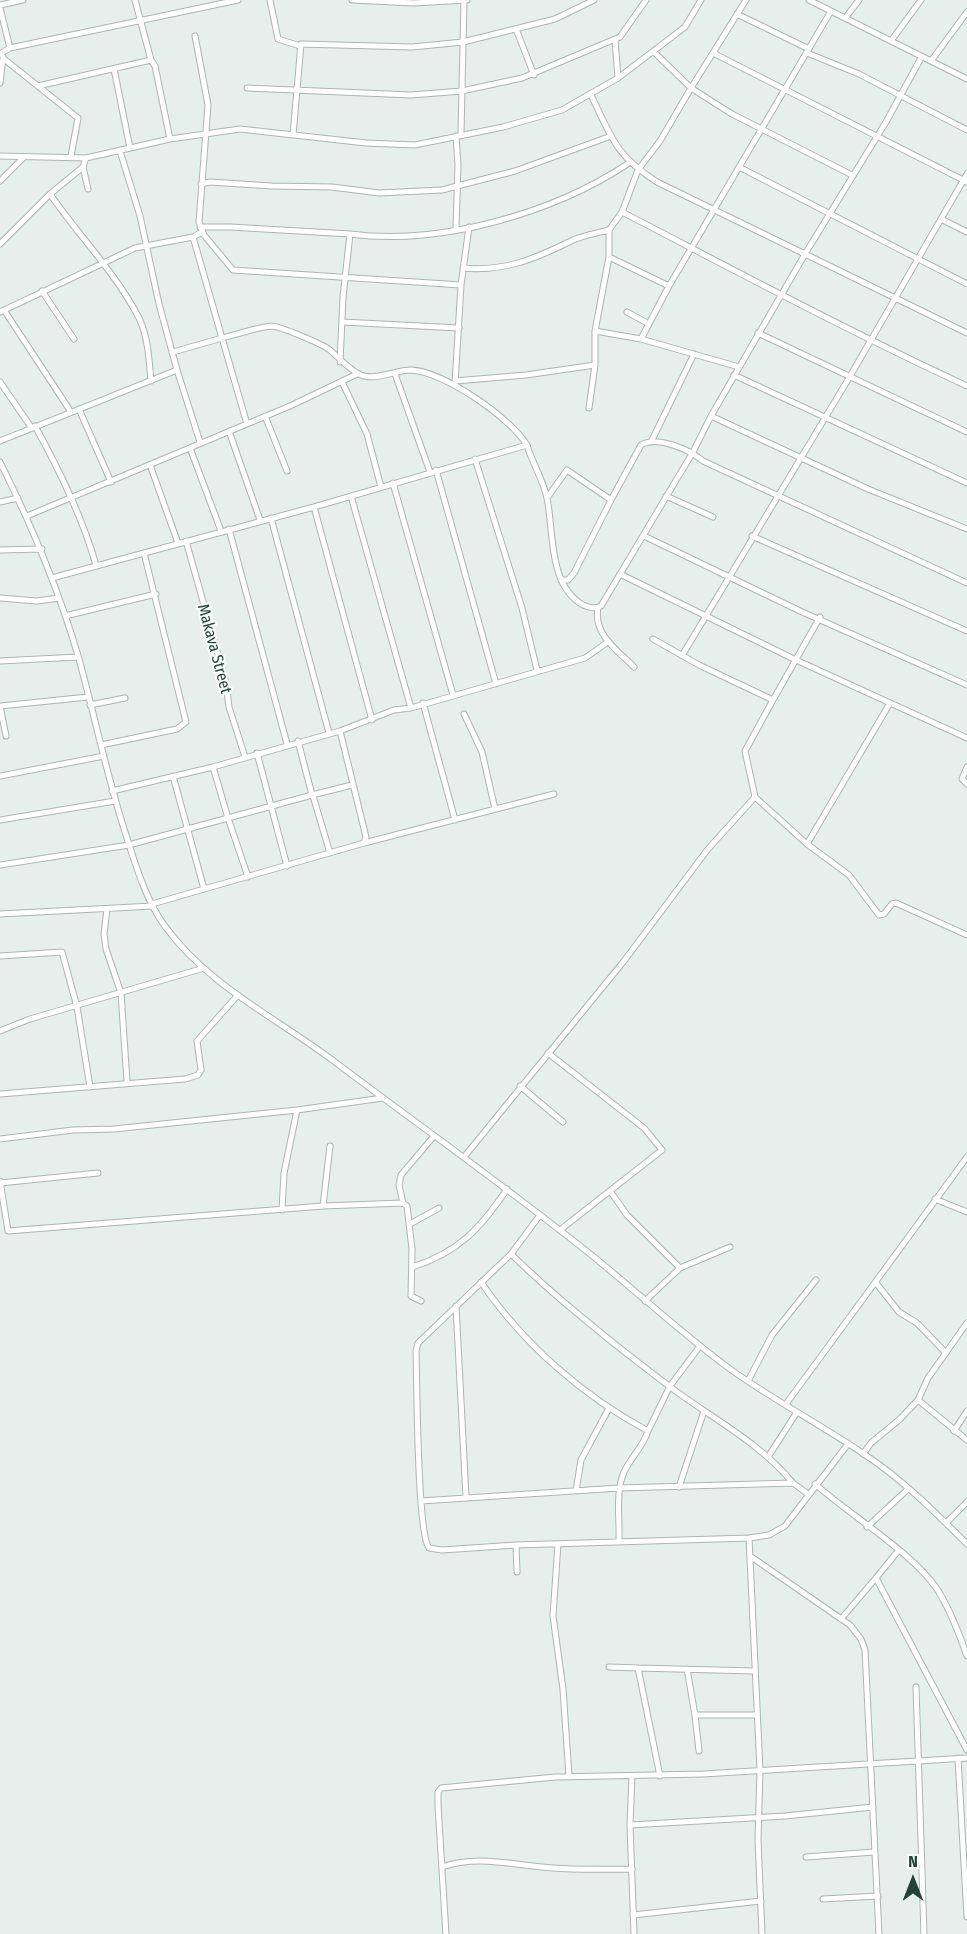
<!DOCTYPE html>
<html>
<head>
<meta charset="utf-8">
<style>
	body { margin:0 }
	#map { position:relative; width:967px; height:1934px; overflow:hidden; background:#e6efeb; font-family:"Fira Sans Condensed",sans-serif }
	canvas { display:block }
	.north { position:absolute; left:883px; top:1850px; width:60px; height:60px; -webkit-text-stroke:4px #f7fbf9; paint-order:stroke; rotate:0deg; font-size:16px; font-weight:700; line-height:24px; text-align:center; color:#24423a }
	.north::after { content:''; display:block; margin:auto; width:21px; height:27px; background:#24423a; clip-path:polygon(50% 0,100% 100%,50% 72%,0 100%) }
</style>
</head>
<body>
<div id="map">
<canvas width="967" height="1934"></canvas>
<div class="north">N</div>
</div>
<script>
const context = document.querySelector('canvas').getContext('2d');
context.lineJoin = 'round';
function trace(path, color, width, dash) { context.strokeStyle = color; context.lineWidth = width; context.lineCap = dash ? 'butt' : 'round'; context.setLineDash(dash || []); context.stroke(path); }
function label(font, color, halo, rows, align = 'center') {
  context.font = font + ' "Fira Sans Condensed",sans-serif'; context.lineWidth = 4.5; context.setLineDash([]); context.textBaseline = 'middle'; context.strokeStyle = halo; context.fillStyle = color; for (const [text, x, y, turn = 0] of rows) {
    context.save(); context.translate(x, y); context.rotate((+turn || 0) * Math.PI / 180); context.textAlign = isNaN(turn) ? turn : align; if (halo) context.strokeText(text, 0, 0); context.fillText(text, 0, 0); context.restore();
  }
}
const minor = new Path2D(`
	M135,0L151,60
	M270,0L278,39L300,46
	M352,0L414,3L467,0
	M746,0L691,88L732,114L852,175
	M809,0L967,79
	M0,5L23,0
	M0,8L10,48
	M737,14L809,49
	M846,17L859,0
	M516,29L534,75
	M195,36L208,105L199,222L204,235L233,270L461,285
	M615,40L618,78
	M891,41L921,0
	M807,53L859,74L967,130
	M0,54L10,48L238,0
	M715,54L967,182
	M921,58L886,122L805,254L967,333
	M4,59L78,118L71,156
	M931,61L967,12
	M114,69L130,148
	M0,83L3,57
	M38,86L151,60L155,66L170,139
	M247,88L411,95L462,91L522,78L620,37L646,0
	M461,133L464,0
	M293,135L301,44L412,47L463,42L555,19L594,0
	M456,136L458,164L456,228
	M120,151L140,216L159,304L177,370L200,442
	M0,156L86,158L170,139L240,129L366,143L415,145L503,127L562,110L618,78L685,27L701,0
	M83,167L88,189
	M739,167L967,284
	M0,181L24,157
	M201,184L210,182L272,186L332,187L379,193L442,190L515,171L611,136
	M50,194C78,235 116,273 139,318C148,337 149,359 151,381
	M622,212C736,271 850,332 967,386
	M941,219L967,232
	M200,227H230L350,234L343,297L340,362
	M350,234C440,246 554,213 629,163
	M0,244L50,194L83,167L86,158
	M609,257L669,286L831,11
	M463,268C505,272 537,258 573,240C585,235 597,233 609,230
	M42,291L74,339
	M4,310L71,412
	M0,312L135,248L193,237L202,232
	M627,312L649,324
	M342,322L459,328
	M595,331L641,339L739,367
	M758,333L967,432
	M641,339L669,286
	M173,352L222,338L193,237
	M395,374L430,472
	M734,375L967,483
	M455,381L526,375L595,365V331L609,257V230L622,212L638,170L660,141L691,88L654,52
	M0,382L31,427
	M342,382L367,434L381,487
	M455,383L461,285L469,227
	M589,408L595,365
	M79,409L111,482
	M265,416L287,471
	M711,416L868,489L967,529
	M247,424L222,338C238,334 255,328 271,326C280,326 322,344 330,350C339,358 347,367 357,373C372,383 395,370 411,370C443,371 511,418 527,445
	M35,426C60,471 82,516 96,565
	M229,431L260,520
	M0,441L177,370
	M651,442L694,354
	M190,448L221,531
	M475,459L522,608L537,670
	M0,462C32,526 59,590 79,659C95,717 107,777 126,835C136,866 145,898 164,925C207,985 277,1018 335,1062C420,1126 506,1187 589,1253C636,1291 681,1333 730,1369C773,1400 820,1424 864,1454C902,1479 935,1512 967,1544
	M150,465L178,543
	M436,470L496,684
	M393,483L453,695
	M351,496L411,708
	M666,496L713,517
	M547,498L567,470L611,500L574,573L568,580H561
	M611,500L641,445C657,435 690,450 703,461L967,583
	M0,502L18,498
	M314,507L372,720
	M27,516L290,406L357,374
	M271,518L329,733
	M229,529L287,744
	M644,536L800,611L967,685
	M752,536L967,631
	M186,541L226,683L229,707L245,757
	M0,550L42,549
	M620,574L796,660L967,738
	M52,578L314,507L527,445C532,463 543,479 547,498C554,532 548,585 583,605C590,608 594,609 601,606L693,452L711,416L805,254L657,182C615,155 612,138 591,95
	M0,598L37,601L59,598
	M598,608C593,634 617,650 634,667
	M65,616L156,594
	M653,639L699,665L773,700L820,617
	M683,654L849,378L967,174
	M0,661L78,657
	M423,703L455,820
	M90,705L125,698
	M0,706L88,697
	M0,706L6,736
	M464,714L482,752L495,809
	M298,741L312,795L352,785
	M101,745L177,729L186,722L144,553
	M257,753L287,866
	M967,767L962,779L967,784
	M0,776L104,756
	M173,776L204,889
	M112,791L213,767L340,731L394,710L411,708L585,658L608,642
	M313,796L330,853
	M755,797L807,844L890,703
	M0,820L115,801
	M364,843L554,794
	M807,844L849,875L879,915L884,914L892,904L896,903L967,935
	M0,865L129,845L228,818L213,767
	M248,877L228,818L312,795
	M152,904L364,843L366,837L340,731
	M107,909L104,934L106,949L121,993L127,1082
	M0,914L153,906
	M0,956L62,952L77,1007L90,1087
	M0,1031L30,1019L204,968
	M548,1053L644,1128L662,1150L560,1230
	M520,1086L563,1122
	M0,1094L185,1079L198,1075L201,1070L197,1041L238,995
	M0,1139L73,1130L114,1129L297,1110
	M464,1157L624,961L708,849L755,797L745,751L773,700
	M0,1181L8,1231L323,1206L403,1203L407,1206L412,1249L411,1296L421,1301
	M0,1183L98,1173
	M610,1191L627,1215L680,1268
	M935,1199L967,1212
	M403,1203L399,1185L401,1175L434,1136
	M323,1206L330,1146
	M282,1210L284,1173L297,1110L383,1098
	M540,1215L511,1254L418,1343L416,1351C417,1381 417,1533 429,1548L442,1550L516,1545L749,1538L769,1535L785,1526L848,1444
	M410,1224L439,1208
	M511,1254C561,1303 621,1350 677,1392C717,1421 761,1444 793,1483
	M412,1267C458,1253 481,1228 507,1189
	M481,1282C523,1344 583,1396 648,1431L670,1386L700,1346
	M876,1283L899,1312L917,1323L946,1353
	M645,1301L680,1268L730,1247
	M456,1306L466,1497
	M748,1381L772,1335L816,1280
	M918,1400L967,1440
	M786,1404L967,1157
	M954,1431L967,1411
	M863,1454L871,1443L900,1419L918,1400L928,1378L967,1323
	M768,1457L797,1412
	M815,1484C850,1515 913,1553 937,1589C950,1609 959,1633 967,1656
	M679,1487L704,1411
	M576,1491L581,1460L608,1410
	M421,1501L619,1488L793,1483L808,1494
	M946,1523L967,1502
	M867,1527L908,1489
	M749,1538L760,1770L758,1839L762,1934
	M619,1542C620,1520 615,1492 624,1472C631,1457 643,1447 648,1431
	M558,1544L553,1616L563,1689L569,1776
	M516,1545L517,1572
	M898,1551L876,1578L967,1750
	M750,1556L850,1625L861,1639L865,1650L879,1934
	M841,1619L876,1578
	M609,1667L638,1668
	M687,1669L695,1715H757
	M916,1687L924,1934
	M695,1715L699,1751
	M958,1758L967,1917
	M632,1776L630,1825L785,1816L873,1807
	M660,1776L638,1668L755,1671
	M630,1825L634,1934
	M806,1857L874,1852
	M442,1867C479,1854 515,1866 553,1868C579,1870 605,1869 632,1869
	M823,1899L878,1896
	M633,1915L761,1901
	M446,1934L438,1805V1792L441,1788L555,1777L703,1774L967,1758`);
const streetNames = [
	["Makava Street",214,649,75]
];
trace(minor, '#a8b8b2', 7);
trace(minor, '#fff', 5);
label('16px', '#24423a', '#f7fbf9', streetNames);
</script>
</body>
</html>
